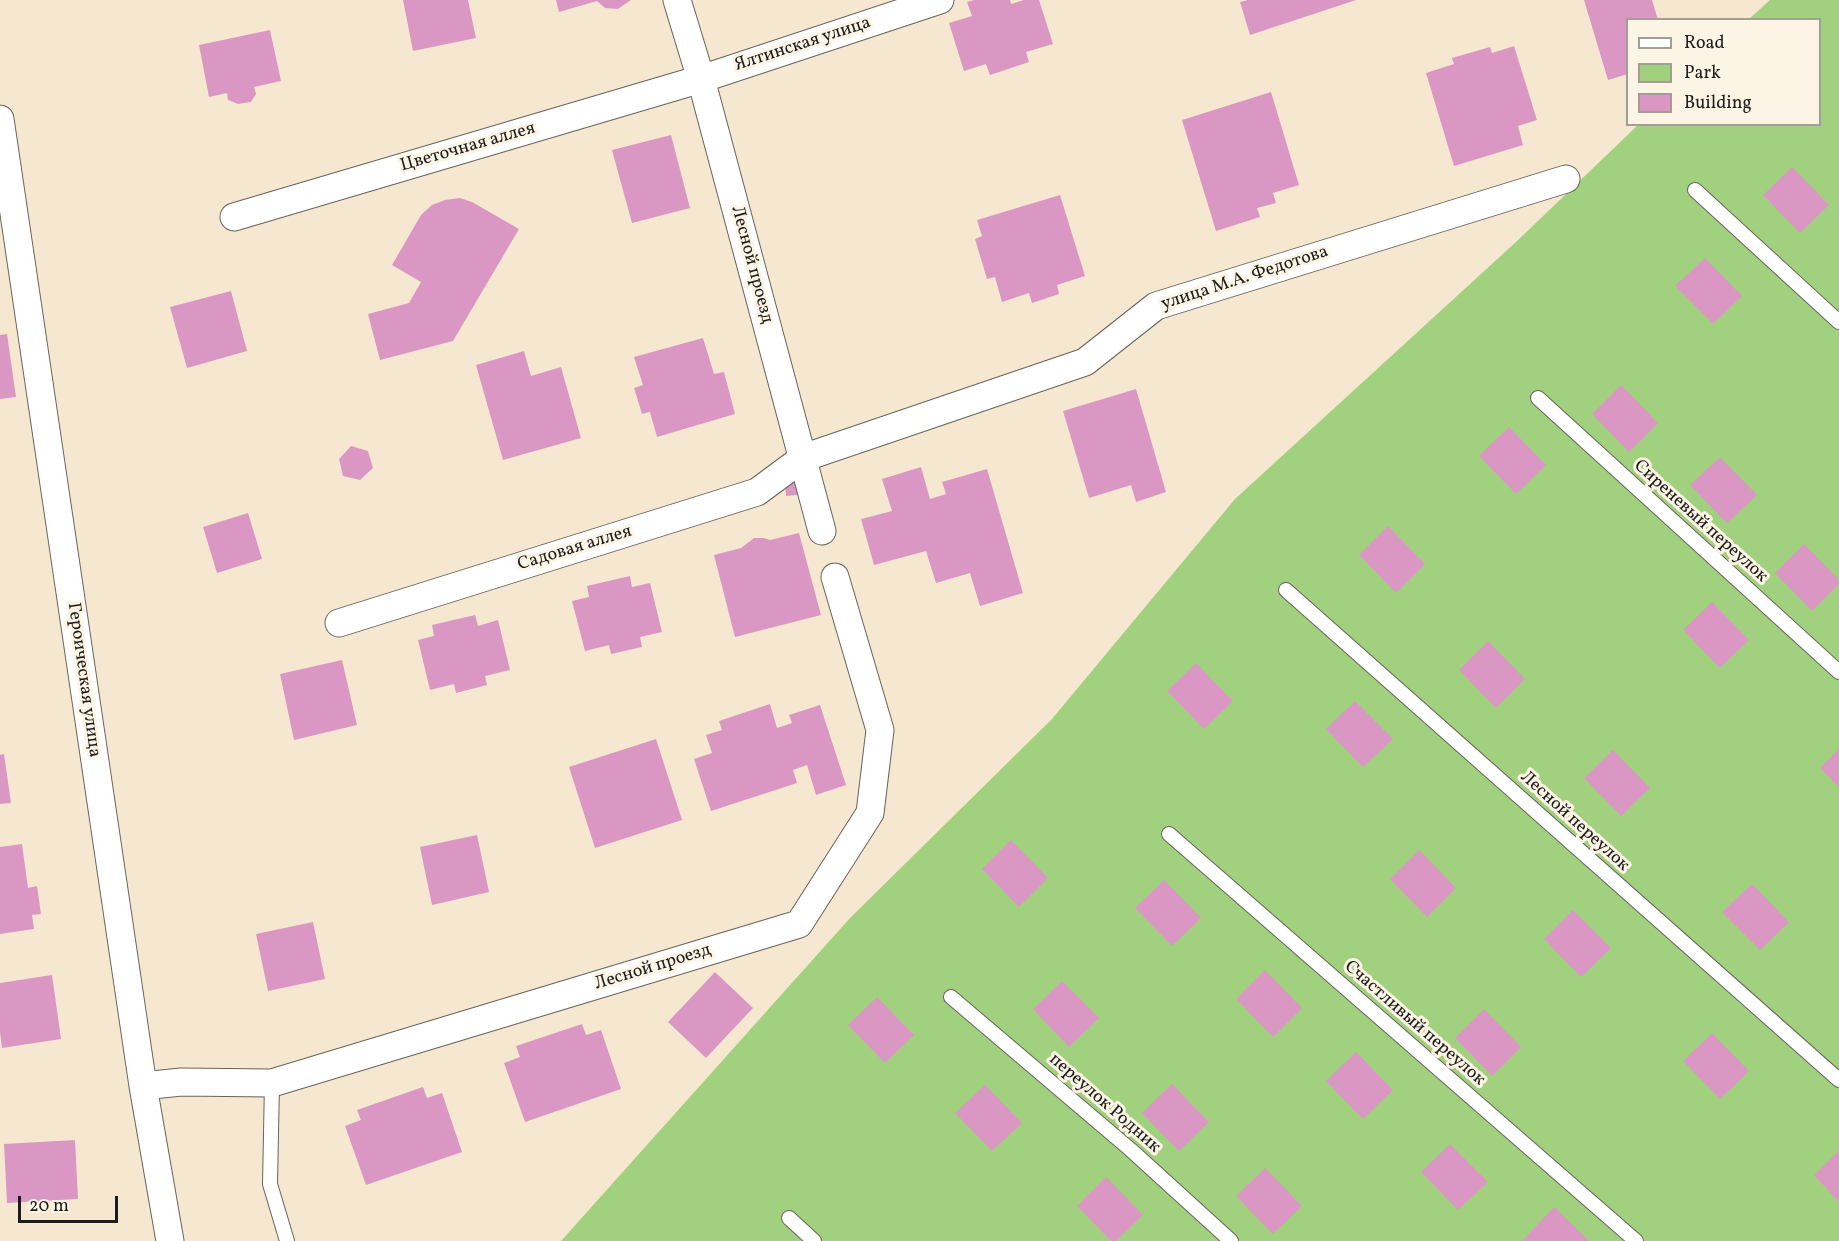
<!DOCTYPE html>
<html>
<head>
<meta charset="utf-8">
<style>
	body { margin:0 }
	#map { position:relative; width:1839px; height:1241px; overflow:hidden; background:#f6e8d0; font-family:Vollkorn,serif }
	canvas { display:block }
	.legend { position:absolute; left:1626px; top:18px; width:195px; height:108px; box-sizing:border-box; background:#fcf5e5; border:2px solid #a29e95; margin:0; padding:8px 10px; list-style:none; font-size:18px; color:#1c1c1c }
	.legend li { display:flex; align-items:center; gap:12px; height:30px }
	.legend b { width:30px; border:2px solid #a29e95 }
	.scale { position:absolute; left:18px; top:1196px; width:100px; height:27px; box-sizing:border-box; border:3px solid #1c1c1c; border-top:0; padding-left:8px; font-size:18px; line-height:21px; white-space:nowrap; color:#1c1c1c; -webkit-text-stroke:4px #fcf5e5; paint-order:stroke }
</style>
</head>
<body>
<div id="map">
<canvas width="1839" height="1241"></canvas>
<ul class="legend">
<li><b style="height:8px;background:#fff"></b>Road</li>
<li><b style="height:16px;background:#a1d17f"></b>Park</li>
<li><b style="height:16px;background:#db97c3"></b>Building</li>
</ul>
<div class="scale">20 m</div>
</div>
<script>
const context = document.querySelector('canvas').getContext('2d');
context.lineJoin = 'round';
function paint(path, color) { context.fillStyle = color; context.fill(path, 'evenodd'); }
function trace(path, color, width, dash) { context.strokeStyle = color; context.lineWidth = width; context.lineCap = dash ? 'butt' : 'round'; context.setLineDash(dash || []); context.stroke(path); }
function label(font, color, halo, rows, align = 'center') {
  context.font = font + ' Vollkorn,serif'; context.lineWidth = 6; context.setLineDash([]); context.textBaseline = 'middle'; context.strokeStyle = halo; context.fillStyle = color; for (const [text, x, y, turn = 0] of rows) {
    context.save(); context.translate(x, y); context.rotate((+turn || 0) * Math.PI / 180); context.textAlign = isNaN(turn) ? turn : align; if (halo) context.strokeText(text, 0, 0); context.fillText(text, 0, 0); context.restore();
  }
}
const green = new Path2D(`
	M1770,0H1839V1241H561L850,918L1052,719L1235,499L1517,241L1638,125L1820,124V20L1749,19Z`);
const building = new Path2D(`
	M403,0H468L476,38L413,51Z
	M556,0H631L618,9L605,8L597,1L559,12Z
	M974,0H1010L1011,4L1024,0H1039L1053,44L1026,52L1029,62L990,75L986,64L964,71L949,23L972,16L967,2Z
	M1248,0H1356L1250,35L1240,2Z
	M1584,0H1652L1658,20H1628V74L1608,80Z
	M270,30L281,81L254,87L256,94L251,102L238,104L228,100L227,93L209,97L199,45Z
	M1514,46L1537,120L1518,126L1523,145L1454,166L1426,73L1454,64L1452,58L1490,47L1492,53Z
	M1271,92L1299,185L1273,193L1276,203L1257,208L1260,217L1216,231L1182,120Z
	M671,135L690,208L632,223L612,150Z
	M1792,167L1829,205L1800,233L1763,195Z
	M1060,195L1085,276L1057,285L1059,294L1032,303L1029,293L1002,302L995,277L987,279L975,239L982,236L977,220Z
	M460,198L472,202L519,229L453,341L380,360L368,314L409,303L421,282L392,265L421,215L432,205L445,200Z
	M1705,258L1742,296L1713,324L1675,286Z
	M231,291L247,351L187,368L170,307Z
	M7,334L16,397L0,399V335Z
	M703,338L714,374L724,372L735,414L657,437L650,412L642,414L634,388L643,385L634,357Z
	M524,351L531,376L561,367L581,438L503,460L476,365Z
	M1621,385L1658,423L1629,452L1592,414Z
	M1136,389L1166,492L1136,502L1131,485L1089,498L1063,411Z
	M1509,427L1546,465L1516,494L1479,456Z
	M351,446L368,451L373,468L360,480L343,476L339,459Z
	M1720,457L1757,495L1727,523L1690,485Z
	M921,467L930,499L946,494L942,482L987,469L1023,593L980,606L970,573L936,583L926,551L874,565L861,519L892,511L882,479Z
	M807,482L808,494L786,496L785,483Z
	M248,513L262,559L217,573L203,527Z
	M1388,526L1425,564L1396,593L1359,555Z
	M799,533L821,615L735,637L714,555L741,548L754,538H764L770,540Z
	M1804,544L1839,580V584L1812,611L1775,573Z
	M630,576L632,587L650,583L662,632L640,637L642,647L611,654L609,645L585,651L572,601L589,597L587,586Z
	M1712,602L1749,640L1720,668L1683,630Z
	M475,615L478,626L498,620L510,670L485,676L487,685L456,693L454,684L430,690L418,640L434,636L432,625Z
	M1488,641L1525,679L1496,708L1459,670Z
	M342,660L357,725L294,740L280,674Z
	M1196,663L1233,701L1204,729L1167,691Z
	M1355,701L1393,739L1363,767L1326,729Z
	M770,704L777,728L792,723L789,715L820,705L846,785L816,795L807,765L793,770L797,783L711,811L694,759L712,753L706,735L722,730L719,721Z
	M656,739L682,820L595,848L569,767Z
	M1839,749V787L1820,768Z
	M1613,750L1650,788L1621,816L1584,778Z
	M4,754L11,803L0,804V755Z
	M477,835L489,892L432,905L420,847Z
	M1011,840L1048,878L1019,907L982,869Z
	M22,844L28,888L37,886L41,914L32,915L34,929L0,934V847Z
	M1419,850L1456,888L1427,917L1390,879Z
	M1164,880L1201,918L1172,946L1135,908Z
	M1752,884L1789,922L1760,950L1722,912Z
	M1573,910L1611,948L1581,977L1544,939Z
	M313,922L325,979L268,991L256,934Z
	M1265,970L1302,1008L1273,1037L1236,999Z
	M715,972L753,1008L706,1058L668,1022Z
	M52,975L61,1039L2,1048L0,1032V983Z
	M1062,981L1099,1018L1069,1047L1033,1009Z
	M877,997L914,1035L885,1063L848,1025Z
	M1484,1009L1521,1047L1492,1076L1455,1038Z
	M582,1024L586,1035L601,1030L621,1089L525,1122L504,1063L520,1057L516,1046Z
	M1712,1033L1749,1071L1720,1099L1683,1061Z
	M1356,1052L1393,1090L1363,1119L1326,1081Z
	M1172,1084L1209,1122L1179,1151L1142,1113Z
	M985,1085L1022,1123L992,1151L955,1113Z
	M423,1087L427,1098L442,1093L462,1152L366,1185L345,1126L361,1120L357,1110Z
	M75,1140L78,1199L7,1203L4,1144Z
	M1450,1144L1488,1182L1458,1210L1421,1172Z
	M1839,1151V1202L1814,1175Z
	M1265,1168L1302,1206L1273,1234L1236,1196Z
	M1106,1177L1143,1215L1116,1241H1111L1077,1206Z
	M1554,1207L1589,1241H1522Z`);
const lane = new Path2D(`
	M1695,190L1839,322
	M1538,398L1839,672
	M1286,590L1839,1080
	M1169,834L1636,1241
	M951,997L1131,1150L1231,1241
	M272,1083L270,1184L287,1241
	M789,1218L814,1241`);
const street = new Path2D(`
	M677,0L701,79L822,531
	M0,119L143,1086L170,1241
	M234,217L701,79L940,0
	M339,623L757,492L803,458L1085,362L1156,306L1566,179
	M143,1086L181,1082L272,1083L799,924L870,813L880,730L835,577`);
const streetNames = [
	["Ялтинская улица",803,45,-18],
	["Цветочная аллея",468,148,-16],
	["Лесной проезд",751,265,75],
	["улица М.А. Федотова",1245,279,-18],
	["Сиреневый переулок",1700,522,42],
	["Садовая аллея",575,549,-17],
	["Героическая улица",83,680,82],
	["Лесной переулок",1574,822,42],
	["Лесной проезд",653,968,-17],
	["Счастливый переулок",1414,1024,41],
	["переулок Родник",1104,1104,41]
];
paint(green, '#a1d17f');
paint(building, '#db97c3');
trace(lane, '#68635b', 16);
trace(street, '#68635b', 29);
trace(lane, '#fff', 14);
trace(street, '#fff', 27);
label('18px', '#1c1c1c', '#fcf5e5', streetNames);
</script>
</body>
</html>
